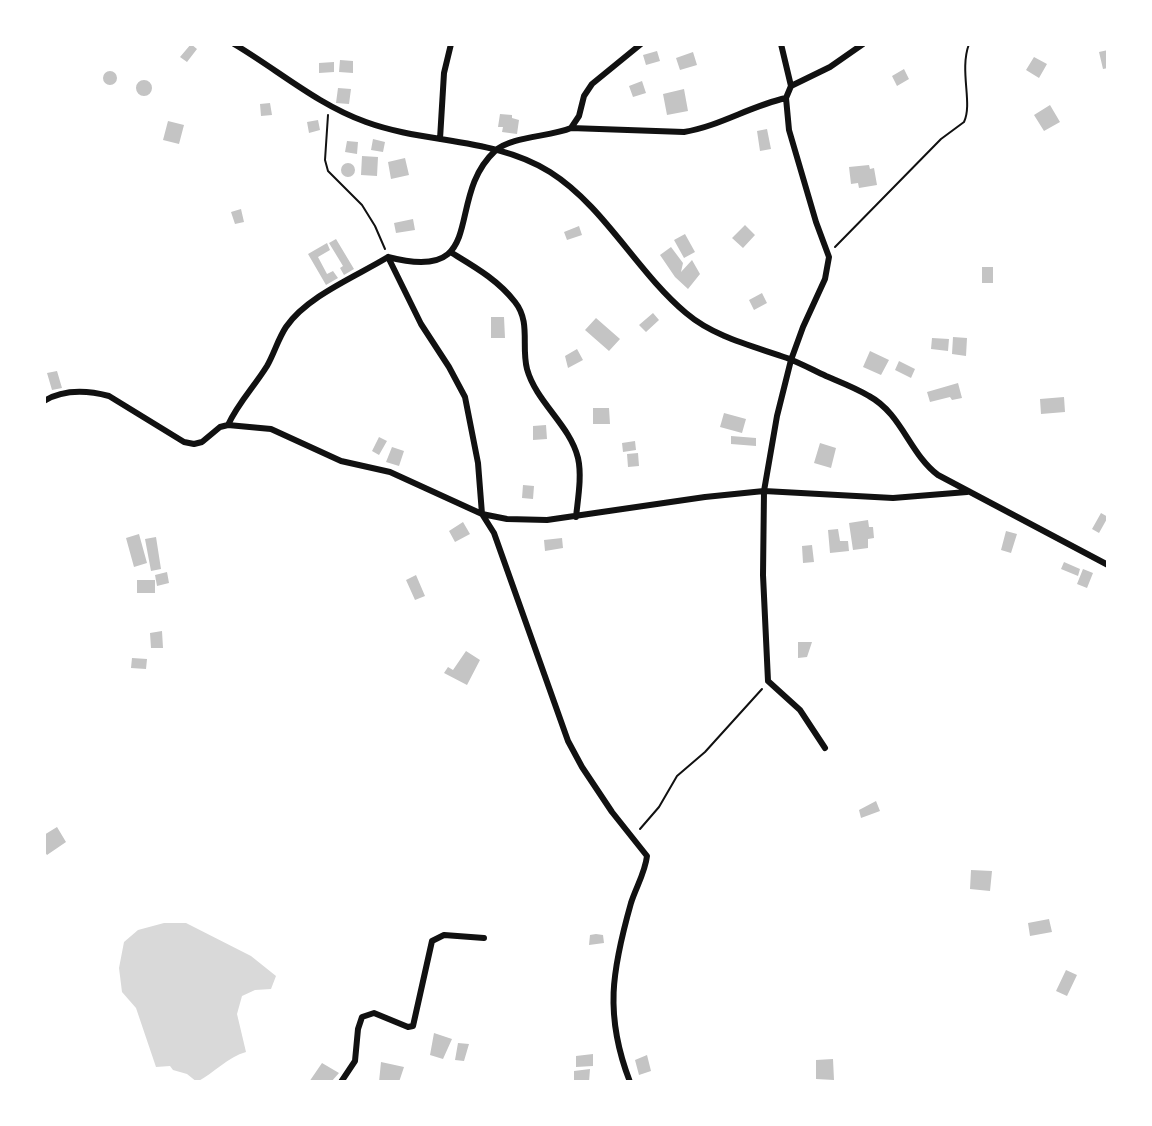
<!DOCTYPE html>
<html>
<head>
<meta charset="utf-8">
<style>
	body { margin:0 }
	#map { position:relative; width:1152px; height:1126px; overflow:hidden; background:#fff; font-family:"Roboto Condensed",sans-serif }
	canvas { display:block }
	.frame { position:absolute; inset:0; border:46px solid #fff; pointer-events:none }
</style>
</head>
<body>
<div id="map">
<canvas width="1152" height="1126"></canvas>
<div class="frame"></div>
</div>
<script>
const context = document.querySelector('canvas').getContext('2d');
context.lineJoin = 'round';
function paint(path, color) { context.fillStyle = color; context.fill(path, 'evenodd'); }
function trace(path, color, width, dash) { context.strokeStyle = color; context.lineWidth = width; context.lineCap = dash ? 'butt' : 'round'; context.setLineDash(dash || []); context.stroke(path); }
const water = new Path2D(`
	M164,923H186L251,956L276,976L271,989L255,990L242,996L237,1014L246,1052C228,1057 214,1073 197,1082L187,1074L173,1070L170,1066L156,1067L136,1008L122,992L119,968L124,942L138,930Z`);
const building = new Path2D(`
	M191,44L197,49L187,62L180,57Z
	M1108,50V68L1103,69L1099,52Z
	M657,51L660,61L646,65L643,55Z
	M693,52L697,65L680,70L676,58Z
	M1034,57L1047,64L1039,78L1026,70Z
	M340,60L353,61V73L339,72Z
	M334,62V72L319,73V63Z
	M904,69L909,79L897,86L892,76Z
	M103 78a7 7 0 1 1 14 0a7 7 0 1 1-14 0Z
	M136 88a8 8 0 1 1 16 0a8 8 0 1 1-16 0Z
	M642,81L646,93L633,97L629,86Z
	M338,88L351,89L349,104L336,103Z
	M684,89L688,111L667,115L663,94Z
	M270,103L272,115L261,116L260,104Z
	M1050,105L1060,122L1044,131L1034,115Z
	M500,114L512,115V118L519,120L517,134L502,132L503,127H498Z
	M318,120L320,130L309,133L307,122Z
	M168,121L184,125L179,144L163,140Z
	M767,129L771,149L760,151L757,131Z
	M373,139L385,142L383,152L371,150Z
	M347,141L358,142L357,154L345,152Z
	M362,156L378,157L377,176L361,175Z
	M405,158L409,175L391,179L388,162Z
	M341 170a7 7 0 1 1 14 0a7 7 0 1 1-14 0Z
	M869,165L870,169L874,168L877,185L859,188L858,183L851,184L849,167Z
	M241,209L244,222L235,224L231,212Z
	M413,219L415,230L396,233L394,223Z
	M745,225L755,235L743,248L732,238Z
	M579,226L582,235L567,240L564,232Z
	M685,234L695,252L684,258L674,240Z
	M336,239L354,269L344,275L340,268L343,266L329,243Z
	M327,243L330,250L318,257L327,274L333,271L338,278L326,285L308,254Z
	M671,247L683,263L681,272L692,260L700,274L688,289L675,277L660,255Z
	M982,267H993V283H982Z
	M762,293L767,303L754,310L749,300Z
	M653,313L659,320L646,332L639,325Z
	M491,317H504L505,338H491Z
	M596,318L620,339L609,351L585,330Z
	M953,337L967,338L966,356L952,354Z
	M932,338L949,339L948,351L931,349Z
	M577,349L583,360L568,368L565,356Z
	M870,351L889,360L881,375L863,367Z
	M899,361L915,369L911,378L895,370Z
	M57,371L62,388L52,390L47,373Z
	M958,383L962,398L952,400L950,397L930,402L927,392Z
	M1064,397L1065,412L1041,414L1040,399Z
	M593,408H609L610,424H593Z
	M724,413L746,419L742,433L720,427Z
	M546,425L547,439L533,440V426Z
	M731,436L756,438V446L731,444Z
	M379,437L387,441L379,455L372,451Z
	M635,441L636,450L623,452L622,443Z
	M820,443L836,448L831,468L814,463Z
	M392,447L404,451L399,466L386,462Z
	M638,453L639,466L628,467L627,454Z
	M523,485L534,486L533,499L522,498Z
	M1101,513L1108,517L1099,533L1092,529Z
	M868,520L869,527H873L874,538L868,539V548L853,550L849,523Z
	M463,522L470,534L455,542L449,531Z
	M838,529L840,541H848L849,551L830,553L828,530Z
	M1006,531L1017,534L1011,553L1001,550Z
	M139,534L147,563L134,567L126,538Z
	M156,537L161,569L151,571L145,539Z
	M562,538L563,548L545,551L544,540Z
	M812,545L814,562L803,563L802,546Z
	M1064,562L1080,569L1078,576L1061,569Z
	M1083,569L1093,573L1087,588L1077,584Z
	M167,572L169,583L157,586L155,575Z
	M416,575L425,596L415,600L406,580Z
	M137,580H155V593H137Z
	M162,631L163,648H151L150,633Z
	M798,642H812L807,657L798,658Z
	M466,651L480,660L467,685L444,673L448,667L453,670Z
	M132,658L147,659L146,669L131,668Z
	M876,801L880,811L861,818L859,810Z
	M57,827L66,842L47,855L44,851V835Z
	M971,870L992,871L990,891L970,889Z
	M1049,919L1052,932L1030,936L1028,923Z
	M596,934L603,935L604,943L589,945L590,935Z
	M1066,970L1077,975L1067,996L1056,991Z
	M434,1033L452,1039L443,1059L430,1055Z
	M458,1043L469,1044L464,1061L455,1060Z
	M593,1054V1066L576,1067V1056Z
	M647,1055L651,1071L639,1075L635,1060Z
	M833,1059L834,1080L816,1079V1060Z
	M381,1062L404,1067L399,1082H379Z
	M322,1063L339,1073L331,1082H309Z
	M590,1069L589,1082H574V1071Z`);
const path = new Path2D(`
	M328,115L325,160L328,171L362,205L375,226L385,249
	M835,247L941,139L964,122C973,103 959,71 969,44
	M640,829L659,807L677,776L705,752L762,689`);
const minor = new Path2D(`
	M234,44C278,70 318,105 366,122C426,144 494,137 550,172C604,206 637,272 686,313C714,337 753,346 787,358C800,363 813,370 826,376C840,382 856,388 869,396C902,414 909,453 938,475L1108,565
	M781,44L791,86L786,98L789,130L816,222L829,257L825,279L803,327L791,360L777,416L764,491L763,575L768,681L800,710L825,748
	M791,86L830,67L863,44
	M571,128L684,132C720,126 750,106 786,98
	M440,139L444,73L451,44
	M452,253C475,267 498,280 515,302C531,322 521,346 527,369C536,402 570,425 578,458C582,476 578,498 576,517
	M388,257L421,324L449,367L465,397L478,463L482,514L494,533L568,741L582,767L612,812L647,856C645,873 636,887 631,903C612,970 604,1015 630,1082
	M44,401C64,389 86,390 109,396L184,442L194,444L202,442L220,427L228,425L271,429L341,461L390,472L482,514L507,519L547,520L705,497L764,491L893,498L967,492
	M228,425C238,403 254,387 267,366C274,354 278,339 286,327C307,296 357,276 388,257C491,284 443,199 495,151C511,136 550,137 571,128L579,116L584,96L592,84L641,44
	M341,1082L355,1061L358,1029L362,1017L374,1013L408,1027L413,1026L432,941L444,935L484,938`);
paint(water, '#d9d9d9');
paint(building, '#c4c4c4');
trace(path, '#111', 2);
trace(minor, '#111', 6);
</script>
</body>
</html>
